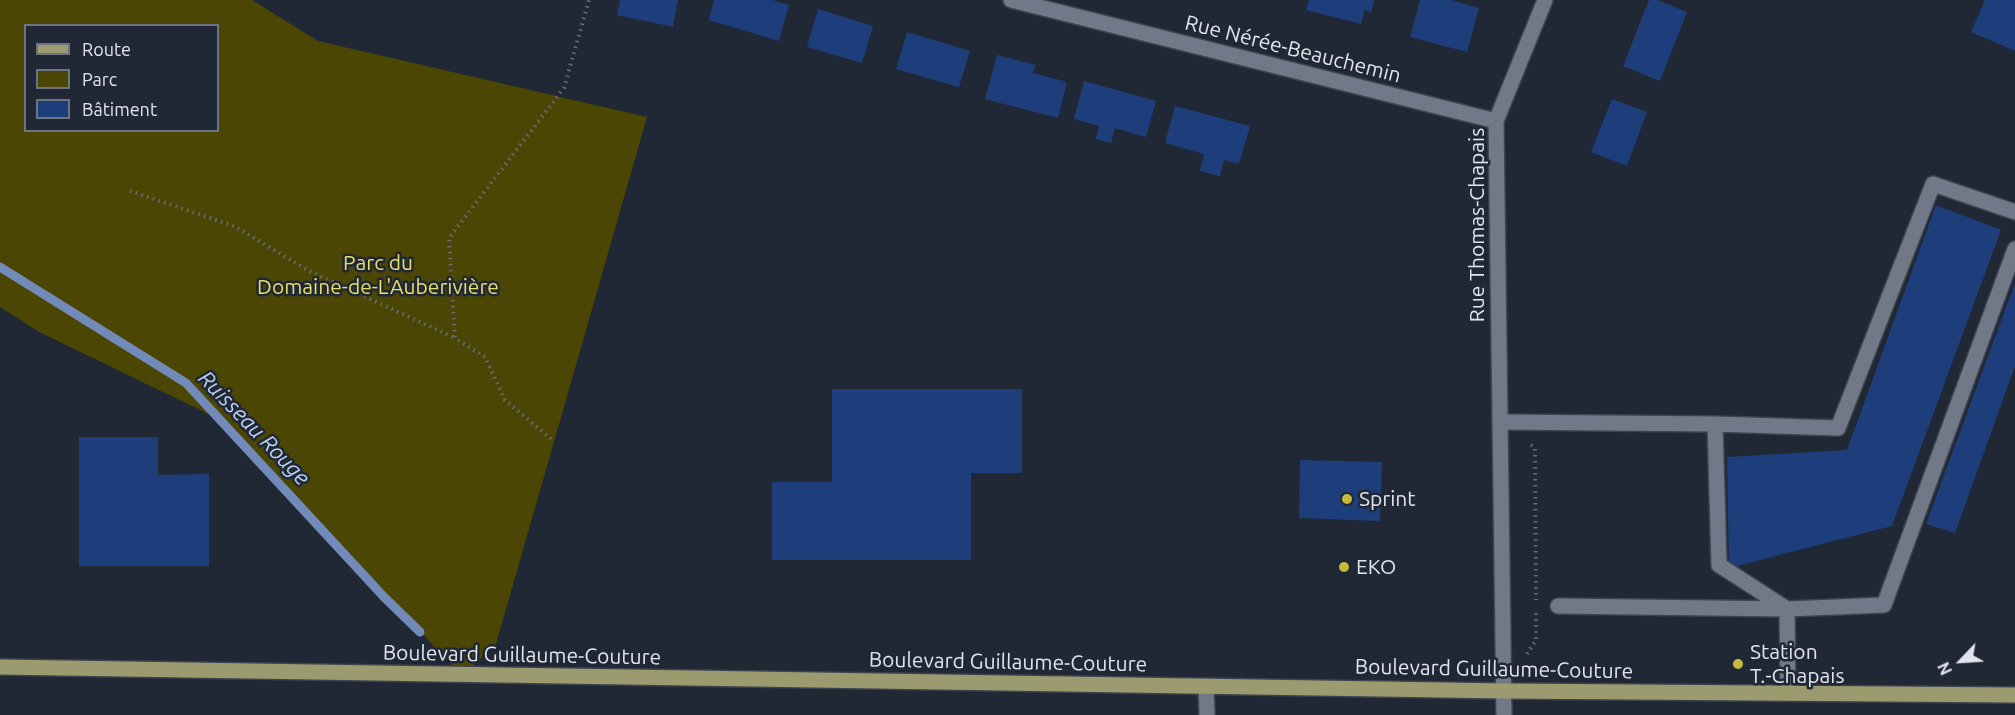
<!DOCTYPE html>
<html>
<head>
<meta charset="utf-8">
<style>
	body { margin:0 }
	#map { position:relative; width:2015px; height:715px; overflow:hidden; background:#212835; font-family:Ubuntu,sans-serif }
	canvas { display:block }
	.legend { position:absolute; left:24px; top:24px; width:195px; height:108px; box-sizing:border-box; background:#212835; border:2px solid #6d737f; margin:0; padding:8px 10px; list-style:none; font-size:18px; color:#e0e4ed }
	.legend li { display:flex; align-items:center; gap:12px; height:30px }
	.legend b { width:30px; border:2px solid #6d737f }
	.north { position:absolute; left:1931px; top:631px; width:60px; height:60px; -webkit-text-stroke:4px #212835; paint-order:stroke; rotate:245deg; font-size:16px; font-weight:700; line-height:24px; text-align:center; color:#e0e4ed }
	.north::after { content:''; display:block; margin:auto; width:21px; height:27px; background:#e0e4ed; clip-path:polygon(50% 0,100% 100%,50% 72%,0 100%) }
</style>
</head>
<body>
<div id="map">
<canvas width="2015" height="715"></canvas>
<ul class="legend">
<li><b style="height:8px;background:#9c9b6f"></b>Route</li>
<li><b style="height:16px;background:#4b4604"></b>Parc</li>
<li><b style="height:16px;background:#1e3e7b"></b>Bâtiment</li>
</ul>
<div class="north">N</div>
</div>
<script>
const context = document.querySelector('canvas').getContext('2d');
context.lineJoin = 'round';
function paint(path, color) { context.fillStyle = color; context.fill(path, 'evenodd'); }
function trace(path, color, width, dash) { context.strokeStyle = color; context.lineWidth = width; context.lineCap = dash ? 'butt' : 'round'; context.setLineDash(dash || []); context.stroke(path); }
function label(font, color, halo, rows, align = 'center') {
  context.font = font + ' Ubuntu,sans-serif'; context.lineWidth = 5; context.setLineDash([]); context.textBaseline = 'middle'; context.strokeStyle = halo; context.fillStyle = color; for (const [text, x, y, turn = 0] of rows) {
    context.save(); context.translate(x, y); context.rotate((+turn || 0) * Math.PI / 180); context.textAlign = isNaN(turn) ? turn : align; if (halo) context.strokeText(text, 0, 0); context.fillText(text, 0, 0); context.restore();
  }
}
const green = new Path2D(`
	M0,0H252L318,41L647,117L496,644L462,676L221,420L39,332L0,307ZM26,26H218V130H26Z`);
const stream = new Path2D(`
	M0,267L186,383L384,597L420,632`);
const building = new Path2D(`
	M620,0H678L673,27L617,15Z
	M714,0H772L789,5L779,41L709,20Z
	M1309,0H1374L1371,13L1365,9L1361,24L1306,10Z
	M1420,0H1451L1479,8L1467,52L1410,37Z
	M1649,0H1657L1687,12L1660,81L1623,66Z
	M1985,0H2015V51L1971,32Z
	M818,9L873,26L862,63L807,47Z
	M907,32L970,51L959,87L896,69Z
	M997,55L1036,65L1033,73L1067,82L1058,118L985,99Z
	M1084,81L1156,101L1146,137L1115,128L1111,143L1096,139L1099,126L1074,119Z
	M1612,99L1647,112L1627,166L1591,152Z
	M1175,106L1250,126L1239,164L1224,160L1220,176L1200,171L1204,154L1165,143Z
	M1936,205L2001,230L1892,526L1729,568L1727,457L1847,450Z
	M2015,283V366L1955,533L1926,524Z
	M832,389H1022V473H971V560H772V482H832Z
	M79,437H158V475L209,474V566H79Z
	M1300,460L1382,462L1380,521L1299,518Z`);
const path = new Path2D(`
	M130,191L234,226L311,272L455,338
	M551,439L505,400L485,357L455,338L449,238L564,88L589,0
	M1531,445L1535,448L1536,600
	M1527,654L1536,640V613`);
const service = new Path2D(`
	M1500,422L1715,424L1838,428L1933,184L2015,212
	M1715,424L1719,565L1787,609
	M1558,606L1787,609L1884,605L2015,249
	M1787,609L1788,693`);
const minor = new Path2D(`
	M1011,0L1496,121
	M1206,686L1207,715
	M1504,715L1496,121L1545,0`);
const primary = new Path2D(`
	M0,667L1505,691L2015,695`);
const markers = [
	[1347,499,6,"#c6bc3c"],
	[1344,567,6,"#c6bc3c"],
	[1738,664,6,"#c6bc3c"]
];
const streetNames = [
	["Rue Nérée-Beauchemin",1293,49,14],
	["Rue Thomas-Chapais",1477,225,-90],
	["Boulevard Guillaume-Couture",522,655,1],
	["Boulevard Guillaume-Couture",1008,662,1],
	["Boulevard Guillaume-Couture",1494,669,1]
];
const parkNames = [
	["Parc du",378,263],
	["Domaine-de-L'Auberivière",378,287]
];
const poiNames = [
	["Sprint",1359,499],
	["EKO",1356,567],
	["Station",1750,652],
	["T.-Chapais",1750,676]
];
const waterNames = [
	["Ruisseau Rouge",254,428,46]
];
paint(green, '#4b4604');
trace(stream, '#718aba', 9);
paint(building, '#1e3e7b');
trace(service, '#3d444e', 18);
trace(minor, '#3d444e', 18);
trace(primary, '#3d444e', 18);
trace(path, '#666c78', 4, [1.5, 4.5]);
trace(service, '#717989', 15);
trace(minor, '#717989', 15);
trace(primary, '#9c9b6f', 15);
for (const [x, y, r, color] of markers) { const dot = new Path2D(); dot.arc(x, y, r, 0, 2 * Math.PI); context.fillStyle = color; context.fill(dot); trace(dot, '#212835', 2); }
label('21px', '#e0e4ed', '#212835', streetNames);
label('21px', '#e8df67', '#212835', parkNames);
label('21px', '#e0e4ed', '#212835', poiNames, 'left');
label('italic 22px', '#bdd1f6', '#212835', waterNames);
</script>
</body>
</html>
